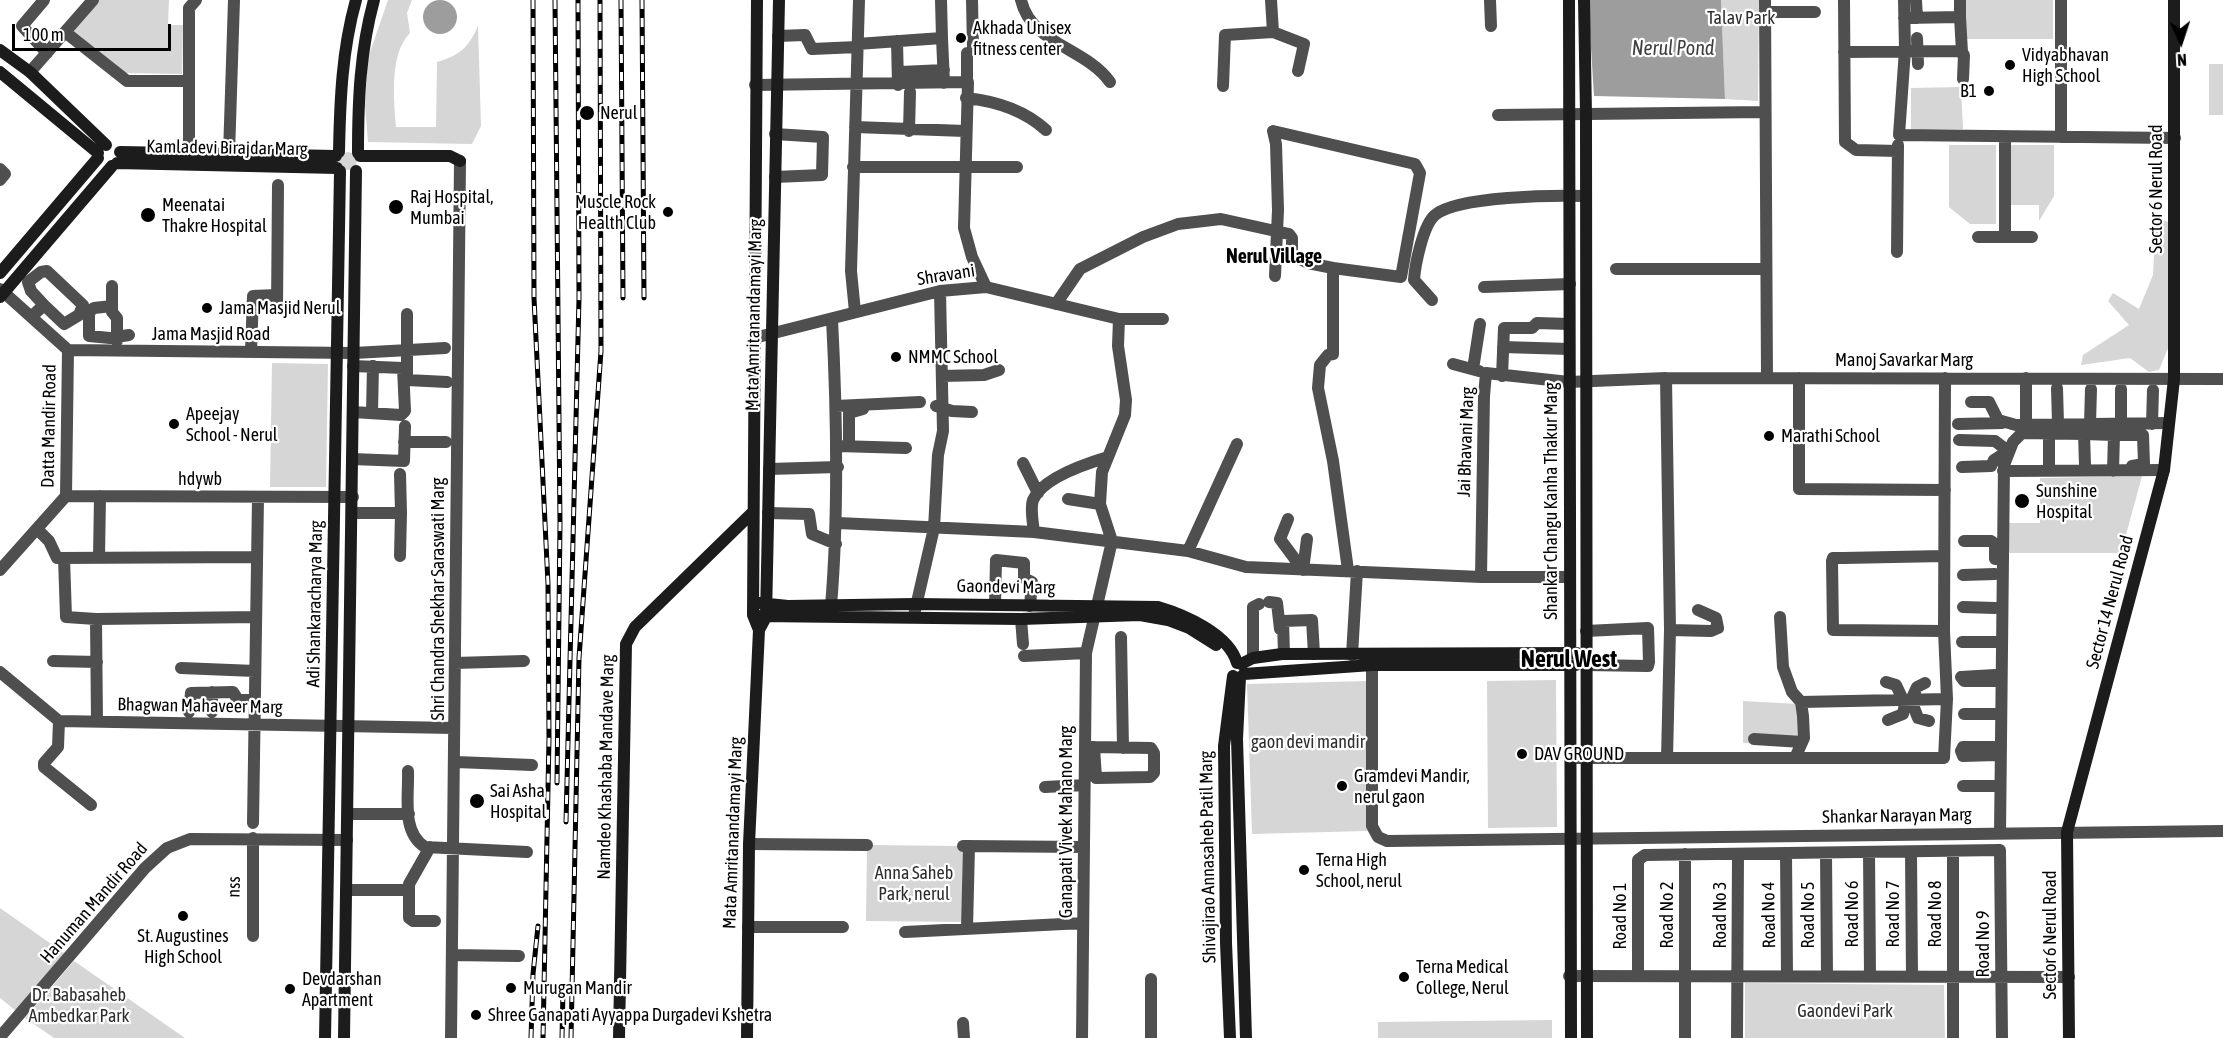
<!DOCTYPE html>
<html>
<head>
<meta charset="utf-8">
<style>
	body { margin:0 }
	#map { position:relative; width:2223px; height:1038px; overflow:hidden; background:#fff; font-family:"Asap Condensed",sans-serif }
	canvas { display:block }
	.north { position:absolute; left:2151px; top:12px; width:60px; height:60px; -webkit-text-stroke:4px #fff; paint-order:stroke; rotate:177deg; font-size:16px; font-weight:700; line-height:24px; text-align:center; color:#000 }
	.north::after { content:''; display:block; margin:auto; width:21px; height:27px; background:#000; clip-path:polygon(50% 0,100% 100%,50% 72%,0 100%) }
	.scale { position:absolute; left:12px; top:24px; width:159px; height:27px; box-sizing:border-box; border:3px solid #000; border-top:0; padding-left:8px; font-size:18px; line-height:21px; white-space:nowrap; color:#000; -webkit-text-stroke:4px #fff; paint-order:stroke }
</style>
</head>
<body>
<div id="map">
<canvas width="2223" height="1038"></canvas>
<div class="north">N</div>
<div class="scale">100 m</div>
</div>
<script>
const context = document.querySelector('canvas').getContext('2d');
context.lineJoin = 'round';
function paint(path, color) { context.fillStyle = color; context.fill(path, 'evenodd'); }
function trace(path, color, width, dash) { context.strokeStyle = color; context.lineWidth = width; context.lineCap = dash ? 'butt' : 'round'; context.setLineDash(dash || []); context.stroke(path); }
function label(font, color, halo, rows, align = 'center') {
  context.font = font + ' "Asap Condensed",sans-serif'; context.lineWidth = 4.5; context.setLineDash([]); context.textBaseline = 'middle'; context.strokeStyle = halo; context.fillStyle = color; for (const [text, x, y, turn = 0] of rows) {
    context.save(); context.translate(x, y); context.rotate((+turn || 0) * Math.PI / 180); context.textAlign = isNaN(turn) ? turn : align; if (halo) context.strokeText(text, 0, 0); context.fillText(text, 0, 0); context.restore();
  }
}
const green = new Path2D(`
	M99,0H169L168,25H183L182,74L123,73L73,32Z
	M388,0H412L407,13L410,33C389,54 394,99 396,127H436L437,62C459,56 469,47 478,26L481,126L472,144L368,142L365,106L368,58Z
	M1721,0H1759L1758,101L1725,99Z
	M1965,0H2053V39H1965Z
	M2209,64H2223V115H2209Z
	M1961,87L1963,129L1911,130V88Z
	M1949,145H1996V224H1970L1949,207Z
	M2011,145H2054V196L2039,221V205H2011Z
	M339 161a9 9 0 1 1 18 0a9 9 0 1 1-18 0Z
	M2162,220L2172,223L2171,341L2159,370L2149,372L2130,358L2081,365L2083,355L2129,325L2108,301L2113,293L2139,309L2153,275L2155,233Z
	M272,363L328,364L326,487H270Z
	M2142,476L2121,553H2005L2004,523H2040V478Z
	M1556,680L1557,827L1488,828L1487,681Z
	M1367,681V831L1252,834L1247,684Z
	M1743,701L1799,704V744L1743,743Z
	M867,845L963,846L962,922L866,921Z
	M0,908L64,953L16,1011L0,998Z
	M74,961L185,1038H54L25,1018Z
	M1745,983L1944,985L1945,1038H1745Z
	M1552,1020V1038H1378V1022Z`);
const water = new Path2D(`
	M1588,0H1721L1725,99L1594,96Z
	M423 17a17 17 0 1 1 34 0a17 17 0 1 1-34 0Z`);
const street = new Path2D(`
	M44,0L22,26L47,53
	M972,0L973,49
	M1021,0C1031,44 1086,48 1110,82
	M1271,0L1273,32
	M1490,0L1491,26
	M1765,0L1767,378
	M1844,0L1845,142L1856,150L1898,151
	M1904,0L1905,50L1899,135L2175,138
	M1916,0L1917,18
	M1765,12H1815
	M1960,17V0
	M1904,18L1960,17L1962,52
	M65,32L93,0
	M778,36L805,35L812,49L857,47
	M942,38L944,83
	M1917,38L1918,64
	M897,41L898,85
	M857,44L942,38L941,0
	M1844,52L1959,51L1964,55L1963,79
	M30,72L65,32L127,81H189V153
	M901,72L944,70
	M189,81V8L196,0
	M967,82V53
	M755,85L968,82L964,228L972,257L986,287
	M1223,86L1225,35L1273,32L1304,44L1298,71
	M966,98C995,101 1024,110 1046,130
	M1498,115L1764,112
	M855,127L965,131
	M909,131L910,92
	M775,134L823,137L822,175L775,177
	M2061,137V0
	M229,154L234,0
	M853,167H1017
	M0,169L5,174L0,180
	M1978,237H2032
	M2005,237V137
	M1897,252L1898,145
	M1616,269H1765
	M1275,276L1278,210L1276,144L1273,131L1415,164L1420,173L1401,277L1333,268V354L1328,355L1320,365L1318,388L1333,461L1348,570
	M112,286V312L117,318V341
	M1484,287L1570,284
	M0,289L68,350L66,496L0,570
	M1432,300L1414,280C1415,265 1423,225 1435,215C1457,196 1556,195 1586,196
	M1056,304L1080,269L1143,237L1178,224L1221,219L1289,234L1292,238V255L1308,263L1333,268
	M112,306L94,308L89,312V336L110,338L129,335
	M277,308L278,185
	M855,312L851,271L859,0
	M407,314V380L447,382
	M31,317L44,305L31,291L28,282L41,272L47,271L83,305L79,315L64,324L44,305
	M754,338L940,291L986,287L1119,319H1163
	M1503,347L1569,349
	M68,350L354,353L445,348
	M251,352L253,296L277,295
	M1453,364L1479,371
	M1473,369L1480,324
	M942,376L984,375L999,370
	M1502,376L1504,328H1532L1537,323L1569,324
	M1666,378L1670,630L1667,758
	M1799,378V489L1945,490
	M2026,378V425
	M2057,388L2058,424
	M1971,402H1989L1998,420L2016,425L2169,423
	M836,406L920,402
	M936,406L952,411L972,412
	M353,412L401,415L405,411L403,368L353,366
	M372,413L373,366
	M1958,424L2002,423
	M2090,424L2091,389
	M2121,424V389
	M2152,424L2153,390
	M2049,433V471
	M849,440V413L863,409
	M1959,440L1995,441L2008,451L1994,460L1991,466L1962,467
	M404,442H446
	M838,446L906,448
	M352,459L404,461L405,426
	M1023,463L1038,493
	M2085,465L2084,434L2114,435
	M769,469L838,467
	M2003,471L2164,470
	M2113,471L2114,435H2143L2144,464L2132,466
	M66,496L353,497
	M1068,499L1100,504L1112,541L1086,653L1082,1038
	M1100,504L1102,472L1125,415L1126,400L1118,346L1119,319
	M353,513H401L400,474
	M768,513L809,514L812,534L836,544
	M1288,519L1280,539L1303,570
	M838,523L1034,532L1188,551L1246,567L1481,577H1568
	M37,529L49,541L57,558L257,557
	M1034,532C1033,523 1030,508 1033,500C1042,478 1088,463 1108,457
	M1964,541H1991L1995,544V559
	M1188,551L1237,444
	M400,556L401,513
	M64,558L66,617L96,619L256,617
	M99,558L100,496
	M1303,570L1307,539
	M1963,575L1995,574
	M1481,577L1484,396L1486,373L1569,382L1666,378L2223,379
	M1269,602L1277,603L1280,629
	M995,605L996,560L1024,563V578L1032,582L1030,606
	M831,606C839,510 837,415 832,319
	M1963,607L1995,608
	M914,615L934,528L938,455L943,431L940,291
	M1780,617L1783,667L1792,692L1801,702L1803,716L1804,738L1795,758
	M96,619L97,722
	M1021,619L1023,644
	M1670,630L1711,631L1718,628L1716,618L1698,610
	M1944,631L1833,630L1832,561L1833,558H1843L1944,556
	M1121,637L1123,748
	M1962,642H2002
	M1284,654L1283,621L1312,620L1314,654
	M1352,655L1357,571
	M1024,656L1086,653
	M1253,658V607L1259,604
	M53,661L97,662
	M455,663L524,661
	M1372,665V826L1378,837L1387,841L2223,831
	M1586,665L1648,666L1649,662L1648,628L1586,631
	M181,668L255,671
	M0,672L59,721L454,728
	M1995,681H1964L1961,677L1995,675
	M1886,682L1896,685L1905,704L1903,714L1888,720
	M1925,683L1917,687L1911,700L1918,718L1929,721
	M212,692V712
	M1801,702L1947,699
	M189,712L191,693L233,692L238,700H255
	M1964,714H2001
	M59,721L58,747L44,763V767L91,805
	M1754,739L1802,742
	M1085,747H1094L1151,748L1154,753V773L1150,777L1096,778L1094,747
	M1995,747H1963L1961,751L1963,756L1995,755
	M1571,758H1944L1947,699L1944,631L1945,378
	M456,762L532,765
	M408,771C409,796 401,832 425,847L527,852
	M1963,786H1995
	M1045,787L1084,785
	M348,814H409
	M253,823L258,498
	M2000,833L2004,465L2013,442L2022,433L2084,434
	M253,838V936
	M749,844L867,845
	M963,846L1084,847
	M430,847L409,884V918L413,921H435
	M1953,851V1038
	M1869,852L1870,976
	M1911,852L1912,977
	M1786,853L1787,976
	M1826,853L1827,976
	M1685,854V1038
	M346,890H409
	M748,927H843
	M967,929L969,846
	M905,932L1083,923
	M452,955L519,956
	M1569,976L2069,977
	M1638,976V860L1645,855L2000,850L2002,1038
	M963,1023L964,1038
	M0,1037L145,868L167,848L190,839L347,840
	M451,1038L460,161
	M1151,1038V979
	M1737,1038L1738,854`);
const secondary = new Path2D(`
	M1569,0L1571,1038
	M1584,0L1586,114L1587,1038
	M0,50L30,72L106,145
	M0,72L98,153
	M120,152L336,156
	M339,152C340,100 342,50 356,0
	M358,153C358,100 360,51 374,0
	M360,156H450L460,161
	M117,163L337,168
	M0,273L98,158
	M0,297L112,166
	M759,603L788,606L915,604L1158,607C1185,615 1229,634 1237,663
	M760,616L1021,619L1140,615L1168,620L1189,628L1216,645
	M759,630L766,617L779,0
	M1241,664L1253,658L1282,654L1577,653
	M1244,674L1372,665H1576
	M1240,677L1237,739L1246,1038
	M325,1038L340,171
	M344,1038L356,171
	M619,1038L626,644L635,627L753,512
	M747,1038L749,844L759,630L753,615L757,0
	M1230,1038L1226,943L1224,746L1233,676
	M2069,1038L2067,832L2164,470L2174,379V0`);
const rail = new Path2D(`
	M533,0L534,298L548,584L549,738L543,1038
	M555,0L560,524L557,783
	M621,0L623,298
	M642,0L644,298
	M566,822L579,298L578,0
	M531,1038L533,974L538,926
	M562,1038L563,990
	M571,1038L579,658L601,351L600,0`);
const markers = [
	[961,38,6,"#000"],
	[2010,65,6,"#000"],
	[1989,91,6,"#000"],
	[587,113,8,"#000"],
	[396,207,8,"#000"],
	[668,212,6,"#000"],
	[148,215,8,"#000"],
	[207,308,6,"#000"],
	[896,357,6,"#000"],
	[174,424,6,"#000"],
	[1769,436,6,"#000"],
	[2022,501,8,"#000"],
	[1522,754,6,"#000"],
	[1342,786,6,"#000"],
	[477,801,8,"#000"],
	[1304,870,6,"#000"],
	[183,916,6,"#000"],
	[1404,977,6,"#000"],
	[511,988,6,"#000"],
	[290,989,6,"#000"],
	[476,1015,6,"#000"]
];
const parkNames = [
	["Talav Park",1741,18],
	["gaon devi mandir",1308,742],
	["Anna Saheb",914,873],
	["Park, nerul",914,894],
	["Dr. Babasaheb",79,995],
	["Ambedkar Park",79,1016],
	["Gaondevi Park",1845,1011]
];
const poiNames = [
	["Akhada Unisex",973,28],
	["fitness center",973,49],
	["Vidyabhavan",2022,55],
	["High School",2022,76],
	["B1",1977,91,"right"],
	["Nerul",600,113],
	["Raj Hospital,",410,197],
	["Mumbai",410,218],
	["Muscle Rock",656,202,"right"],
	["Health Club",656,223,"right"],
	["Meenatai",162,205],
	["Thakre Hospital",162,226],
	["Jama Masjid Nerul",219,308],
	["NMMC School",908,357],
	["Apeejay",186,414],
	["School - Nerul",186,435],
	["Marathi School",1781,436],
	["Sunshine",2036,491],
	["Hospital",2036,512],
	["DAV GROUND",1534,754],
	["Gramdevi Mandir,",1354,776],
	["nerul gaon",1354,797],
	["Sai Asha",490,791],
	["Hospital",490,812],
	["Terna High",1316,860],
	["School, nerul",1316,881],
	["St. Augustines",183,936,"center"],
	["High School",183,957,"center"],
	["Terna Medical",1416,967],
	["College, Nerul",1416,988],
	["Devdarshan",302,979],
	["Apartment",302,1000],
	["Murugan Mandir",523,988],
	["Shree Ganapati Ayyappa Durgadevi Kshetra",488,1015]
];
const streetNames = [
	["Kamladevi Birajdar Marg",227,148,1],
	["Sector 6 Nerul Road",2156,189,-90],
	["Shravani",946,275,-9],
	["Mata Amritanandamayi Marg",754,315,-89],
	["Jama Masjid Road",211,334],
	["Manoj Savarkar Marg",1904,360],
	["Datta Mandir Road",49,426,-89],
	["Jai Bhavani Marg",1466,442,-88],
	["hdywb",200,479],
	["Shankar Changu Kanha Thakur Marg",1551,501,-90],
	["Gaondevi Marg",1006,587,1],
	["Shri Chandra Shekhar Saraswati Marg",438,599,-90],
	["Sector 14 Nerul Road",2110,602,-75],
	["Adi Shankaracharya Marg",315,604,-89],
	["Bhagwan Mahaveer Marg",200,706,1],
	["Namdeo Khashaba Mandave Marg",606,767,-89],
	["Shankar Narayan Marg",1897,816,-1],
	["Ganapati Vivek Mahano Marg",1066,822,-90],
	["Mata Amritanandamayi Marg",733,833,-88],
	["Shivajirao Annasaheb Patil Marg",1208,857,-91],
	["nss",234,887,-89],
	["Hanuman Mandir Road",94,903,-49],
	["Road No 6",1852,914,-90],
	["Road No 7",1893,914,-90],
	["Road No 8",1935,914,-90],
	["Road No 2",1667,915,-90],
	["Road No 3",1720,915,-90],
	["Road No 4",1769,915,-91],
	["Road No 5",1808,915,-90],
	["Road No 1",1620,916,-90],
	["Sector 6 Nerul Road",2050,935,-90],
	["Road No 9",1983,944,-90]
];
const waterNames = [
	["Nerul Pond",1673,49]
];
const neighbourhoodNames = [
	["Nerul Village",1274,257]
];
const districtNames = [
	["Nerul West",1569,659]
];
paint(green, '#d6d6d6');
paint(water, '#9d9d9d');
trace(street, '#4f4f4f', 12);
trace(secondary, '#1c1c1c', 12);
trace(rail, '#000', 5);
trace(rail, '#fff', 3, [9]);
for (const [x, y, r, color] of markers) { const dot = new Path2D(); dot.arc(x, y, r, 0, 2 * Math.PI); context.fillStyle = color; context.fill(dot); trace(dot, '#fff', 2); }
label('18px', '#2d2d2d', '#fff', parkNames);
label('18px', '#000', '#fff', poiNames, 'left');
label('18px', '#000', '#fff', streetNames);
label('italic 20px', '#3e3e3e', '#fff', waterNames);
label('bold 20px', '#000', '#fff', neighbourhoodNames);
label('bold 24px', '#000', '#fff', districtNames);
</script>
</body>
</html>
